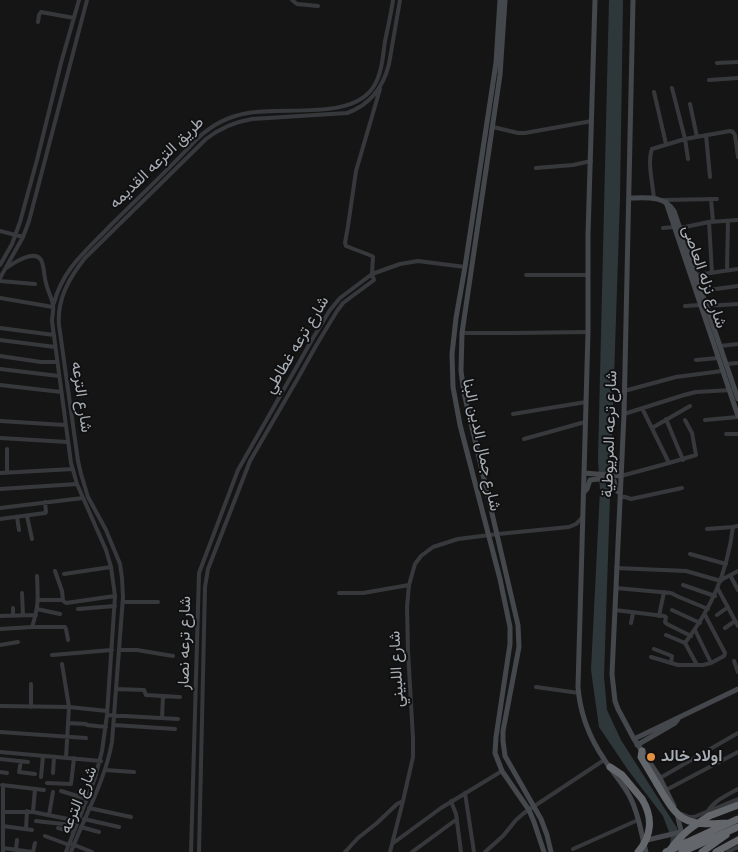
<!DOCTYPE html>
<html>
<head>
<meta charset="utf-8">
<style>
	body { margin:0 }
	canvas { display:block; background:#151516 }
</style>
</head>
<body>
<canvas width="738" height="852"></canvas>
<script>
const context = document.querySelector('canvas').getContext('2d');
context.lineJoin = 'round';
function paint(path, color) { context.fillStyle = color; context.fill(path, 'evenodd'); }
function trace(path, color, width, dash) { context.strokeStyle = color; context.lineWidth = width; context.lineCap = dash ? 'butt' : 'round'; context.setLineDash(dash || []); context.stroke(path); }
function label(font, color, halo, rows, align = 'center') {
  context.font = font + ' "Archivo Narrow",Vazirmatn,sans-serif'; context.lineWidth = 4; context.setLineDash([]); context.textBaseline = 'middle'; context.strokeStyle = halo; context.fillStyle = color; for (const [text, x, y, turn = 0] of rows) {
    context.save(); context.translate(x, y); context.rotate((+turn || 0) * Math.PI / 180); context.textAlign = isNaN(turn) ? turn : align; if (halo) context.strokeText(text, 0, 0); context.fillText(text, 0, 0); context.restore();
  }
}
const water = new Path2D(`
	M609,0H623L620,198L604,676L607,710L621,740L677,828L680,844L678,852H669L671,837L663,816L628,770L599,727L591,670L600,490L598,460Z`);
const street = new Path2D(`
	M292,0L297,4L318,6
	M38,22L39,15L41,12L74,18
	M717,63L738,62
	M709,80L738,78
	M672,88L685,139L688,159
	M654,92L666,144
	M690,104L697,137
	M493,127L518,133H525L592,121
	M706,135L710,177
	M536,168L573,165L591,161
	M654,199C653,185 647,162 652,149L685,139L730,131L733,132L735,135L738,157
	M711,199L713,222
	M662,200L717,199
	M709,222L712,273
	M663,228L674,227
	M680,228L709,222L738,220
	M0,231L23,237
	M0,265L12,244L20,222L37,160L61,63L79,0
	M6,268C14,263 34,249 41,260C44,264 44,277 46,283C47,289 53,301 53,305C54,310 52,316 52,321L71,463L77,484L106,550L111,567L115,596L107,715L102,751L95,778L66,852
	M727,270L728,221
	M526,275H588
	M696,275L738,269
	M0,278L23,237L29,221L87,0
	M0,281L35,284
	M701,291L738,286
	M0,298L53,307
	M54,303C63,269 85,252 109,227C138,198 169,169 198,138C212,125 229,116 248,113C284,106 353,121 374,86C382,73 383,55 385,41C388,27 391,14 393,0
	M685,306L700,305
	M706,306L738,304
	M0,328L54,335
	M462,333H515L588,332
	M0,340L55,347
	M720,346L738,344
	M0,356L41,362H57
	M696,360L718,358
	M726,364L738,363
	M0,369L59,376
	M0,385L61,392
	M624,391L676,377L722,371
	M642,408L669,463
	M513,414L586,402
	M624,414L684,395L696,392L731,390
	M666,419L683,460
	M705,420L738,417
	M0,421L65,425
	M652,428L690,406
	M726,434H738
	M0,438L68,442
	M524,439L585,422
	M0,473L73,469
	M7,473V449
	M621,476L669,463L696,455L692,433L685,420
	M0,489L77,484
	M620,497H625L631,499L682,488
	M0,508L83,498
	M27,516L32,539
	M17,517L19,530
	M0,519L45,513L46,512L45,502
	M707,529L733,527L738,526
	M690,554L726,564
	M616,568L686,571L721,581
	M55,571L62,591L63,600
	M64,574L111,567
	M730,575L738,590
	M721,580L738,571
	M683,585L715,596
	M616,588L671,593L679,597L708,609
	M718,589L738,626
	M22,593L23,615
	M339,593H363L409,585
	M38,600H62L66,603L115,596
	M123,602H158
	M13,608V616
	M37,609L60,614
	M78,609L115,606
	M615,610L664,616L666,617L665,622L667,624L691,636
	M672,610L700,623
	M717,615L728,607
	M0,616L36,615
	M659,616L664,592
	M631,623L633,613
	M32,627C39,606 38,597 37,576
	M725,628L735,621
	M0,629L32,627H65L66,629L68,640
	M695,630L711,663
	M666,635L685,643L697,665
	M685,643C712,607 727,573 733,527
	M0,645L18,642
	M654,649L672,656L671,663
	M119,650H137L173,656
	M52,655L112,650
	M651,657L678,665H703L711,663L724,656L725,653L705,615
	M734,661L738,672
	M62,664L69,707L66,758
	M536,687L579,693
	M116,689L144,690L146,695L180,697
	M0,706L69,707L107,711
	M31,707V684
	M107,715L178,719
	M162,718L163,696
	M68,723L86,724
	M87,725L106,727
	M114,725L175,729
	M0,732L86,738
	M0,752L101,761
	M0,759L28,762
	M21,761L19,772L35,774
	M105,770L134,772
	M0,772L7,773
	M53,773L54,757
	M41,777L43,756
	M660,778L738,733
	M47,783L71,784L74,758
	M2,785L44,790
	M3,785V852
	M666,790L738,752
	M61,791L87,799
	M465,793L474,852
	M451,801L456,814L461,852
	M89,808L131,817
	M708,811C715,800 727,795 738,789
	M3,812H33L78,821
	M33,812L35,789
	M682,814L689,817H694L738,799
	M49,815L53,792
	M84,819L119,827
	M36,821L63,824L76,827
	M3,826L32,830
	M81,827L99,832
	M58,828L73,832
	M26,829L27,811
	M45,836L69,845
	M72,844L92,852
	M392,844L441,808L502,771
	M3,848L32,852
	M573,849L638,820
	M16,850L17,840
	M33,852L35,843
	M71,852C85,815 105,781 112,742L123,597L122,578L120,564L106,530L88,497L81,474L78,461L59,325C57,299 69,278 85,258L206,139C220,128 234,122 252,119L347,113C370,105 383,88 389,64L400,0
	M191,852L199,573L238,470L313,338L330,310L340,298L372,274L400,264L418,261L465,267
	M199,852L205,587L208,569L250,461L298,378L317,344L337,311L343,303L374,280L372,274L373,257L372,256L346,246L345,243L348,226L356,171L380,89
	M345,852L358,838L377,823L397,804L403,801
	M390,852L403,801L413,757V738L408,651L407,607L409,585L415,564L421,556L433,547L458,539L498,534L569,527L576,524L583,517
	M412,852L457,819
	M485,852L503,836L516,820L524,813L604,760
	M728,852L738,847`);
const secondary = new Path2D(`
	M500,0L496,63L465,267L456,318L452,354L453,387L460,425L500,579L510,627V644L496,737L495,753L502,771L529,810L534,822L544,852
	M505,0L500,75L462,333L461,371L464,393L518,625L519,647L503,731V741L505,756L541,819L547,835L551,852
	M595,0L588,235V332L578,687C580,713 589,737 604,759C612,772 623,783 630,797C639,814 641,833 646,852
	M633,0L624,414L612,674L615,701L618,709L634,739L660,778L674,806
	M629,198C646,198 664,195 674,211L738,399
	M666,202L738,416
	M584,473L621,476
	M584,492L587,489L590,480L598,479L614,481L616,490L620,493
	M634,739L738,689
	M637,745L675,723L678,719
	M677,814L685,847
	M643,841L681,832`);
const highway = new Path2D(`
	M642,751L641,757L657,784
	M610,767L622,775L642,799
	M709,816L738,805
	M702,852L726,835
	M716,852L738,840`);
const highwayBridge = new Path2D(`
	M657,784C679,822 684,826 729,823
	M670,850C681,834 693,826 709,816
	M638,852C652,836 653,817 642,799
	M666,852L738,819
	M682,852L738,827`);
const markers = [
	[651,757,5,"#e39041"]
];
const streetNames = [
	["طريق الترعه القديمه",157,163,-44],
	["شارع نزله العاصى",704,277,71],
	["شارع ترعه غطاطي",297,345,-59],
	["شارع الترعه",81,397,82],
	["شارع ترعه المريوطية",610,434,-88],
	["شارع جمال الدين البنا",481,445,78],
	["شارع ترعه نصار",185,643,-89],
	["شارع اللبيني",397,669,-93],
	["شارع الترعه",79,800,-67]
];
const poiNames = [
	["اولاد خالد",661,757]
];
paint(water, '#2e383b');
trace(street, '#36383b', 4);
trace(secondary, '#44474b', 5);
trace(highway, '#63676c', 7);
trace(highwayBridge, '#63676c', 7);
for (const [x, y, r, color] of markers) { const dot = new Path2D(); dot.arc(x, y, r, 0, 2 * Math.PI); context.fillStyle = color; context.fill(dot); trace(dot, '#101011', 2); }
label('16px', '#a8aeb5', '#101011', streetNames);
label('bold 16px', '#a8aeb5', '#101011', poiNames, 'left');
</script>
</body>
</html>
